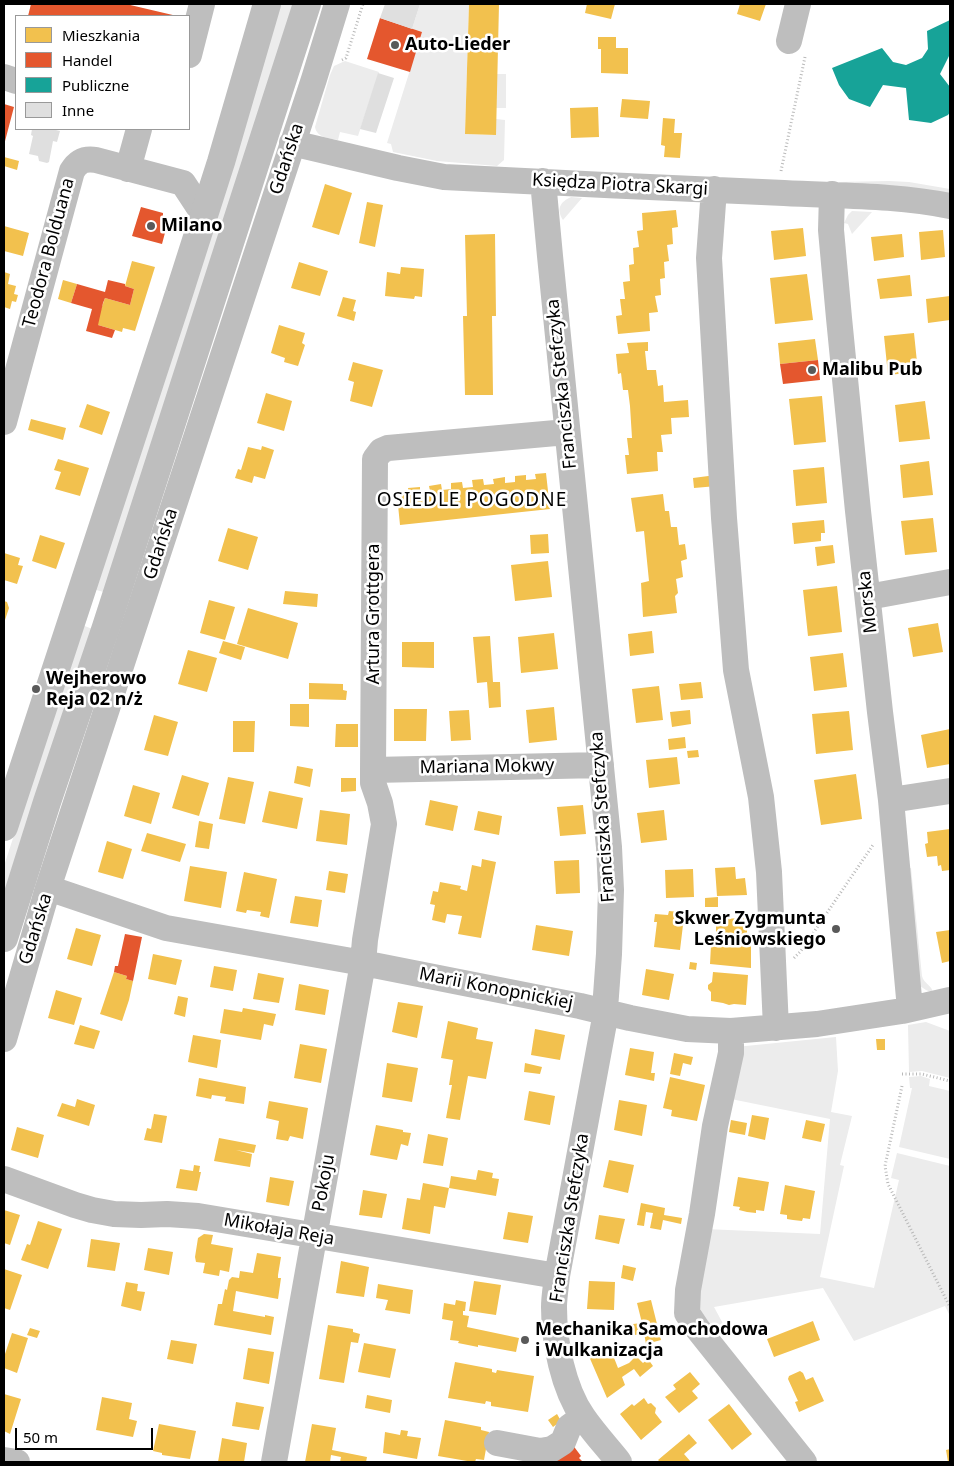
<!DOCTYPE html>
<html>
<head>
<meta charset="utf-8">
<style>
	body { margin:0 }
	#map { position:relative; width:954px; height:1466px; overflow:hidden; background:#fff; font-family:"Noto Sans",sans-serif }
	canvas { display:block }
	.frame { position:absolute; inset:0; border:5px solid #000; pointer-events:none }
	.legend { position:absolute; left:15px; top:15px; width:175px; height:115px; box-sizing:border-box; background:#fff; border:1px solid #999; margin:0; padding:6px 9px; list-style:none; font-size:15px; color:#000 }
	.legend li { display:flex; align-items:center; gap:10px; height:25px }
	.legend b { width:25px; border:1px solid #999 }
	.scale { position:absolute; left:15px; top:1428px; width:138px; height:22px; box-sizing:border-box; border:2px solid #000; border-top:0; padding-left:6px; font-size:15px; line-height:18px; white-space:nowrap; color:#000; -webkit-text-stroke:4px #fff; paint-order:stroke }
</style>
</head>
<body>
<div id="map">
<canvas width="954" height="1466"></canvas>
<div class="frame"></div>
<ul class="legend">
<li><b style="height:14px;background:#f2c14e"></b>Mieszkania</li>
<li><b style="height:14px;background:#e4572e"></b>Handel</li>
<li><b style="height:14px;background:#17a398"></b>Publiczne</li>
<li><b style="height:14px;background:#dfdfdf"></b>Inne</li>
</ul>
<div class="scale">50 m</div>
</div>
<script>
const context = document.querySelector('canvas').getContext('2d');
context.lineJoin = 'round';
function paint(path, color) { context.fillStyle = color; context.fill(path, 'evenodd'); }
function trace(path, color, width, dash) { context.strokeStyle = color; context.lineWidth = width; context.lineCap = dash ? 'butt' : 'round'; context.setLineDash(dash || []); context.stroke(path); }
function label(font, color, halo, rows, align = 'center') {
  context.font = font + ' "Noto Sans",sans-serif'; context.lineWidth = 5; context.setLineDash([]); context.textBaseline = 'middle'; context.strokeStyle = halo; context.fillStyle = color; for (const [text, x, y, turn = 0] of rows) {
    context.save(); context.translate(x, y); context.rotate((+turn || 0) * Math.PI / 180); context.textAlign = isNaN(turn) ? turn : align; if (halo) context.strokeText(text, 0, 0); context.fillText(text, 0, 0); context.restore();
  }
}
const green = new Path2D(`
	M278,4H297L107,593L93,589Z
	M420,4H469L465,134L495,135L496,119L505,120L504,160L497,166L437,161L393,152L391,144L387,143L422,32L412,29Z
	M345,61L379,72L358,136L340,132L338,140C329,138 317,138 315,127L330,75L334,66Z
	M497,74H506V108H496Z
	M889,181L909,182L950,189V196L788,183Z
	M571,197L582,198L563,220C556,209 560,202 571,197Z
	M852,211L872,212L852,234L848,224L844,223L848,215Z
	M82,625L95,630L4,913V866Z
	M908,868H911L922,976C924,984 932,985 933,993L926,990L920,986Z
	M926,1022L950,1031V1078L922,1071L909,1072L908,1025Z
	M836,1037L838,1071L831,1112L852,1116L840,1165L844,1166L820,1277L874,1288L899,1180L891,1178L897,1153L950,1166V1316L945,1306L854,1341L823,1288L714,1307L727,1331L722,1335L716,1336L703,1322L694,1283L705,1229L820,1234L830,1119L726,1098L736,1047Z
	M921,1076L930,1079L929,1086L950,1091V1159L899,1147L912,1088H910L909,1077Z`);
const homes = new Path2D(`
	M469,4H499L496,135L465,134Z
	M587,4H615L611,19L585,13Z
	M740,4H766L760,21L737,14Z
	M598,37H616V48H628V74L601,73V49H598Z
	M622,99L650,101L648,119L620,117Z
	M598,107L599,137L571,138L570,108Z
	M663,118L675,119L674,133H682L680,158L664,157L665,146L661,145Z
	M4,157L19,161L17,170L4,166Z
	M325,184L352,193L339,235L312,227Z
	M367,202L383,205L375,247L359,243Z
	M676,210L678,227L672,228L673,244L667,245L669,261L664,262L665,278L660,279L661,295L655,296L658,312L649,313L650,331L618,334L616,316L622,315L620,299H625L623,282L630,281L629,265L634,264L633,248L639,247L637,231L643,230L642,213Z
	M4,226L29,233L23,256L4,251Z
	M803,228L806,256L774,260L771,231Z
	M943,230L945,257L921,260L919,232Z
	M495,234L496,316H492L493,395H465L463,316H467L465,235Z
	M902,234L904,257L874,261L871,237Z
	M132,261L155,267L135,331L123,328L122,332L98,325V318L105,298L130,305L134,289L125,286Z
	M299,262L328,271L320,296L291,288Z
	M401,267L424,269L422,297L415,296L414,299L385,296L387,272L400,274Z
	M4,272L10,274L8,284L16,286L14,294L18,295L16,302L12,301L10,309L4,307Z
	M807,274L813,320L775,324L770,278Z
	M910,275L912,296L880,299L877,279Z
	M63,280L77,284L71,303L58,299Z
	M950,296V320L928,323L926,299Z
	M343,297L356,300L353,311L356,312L354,321L337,316Z
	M279,325L305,333L302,343L305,345L298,366L284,362L285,358L271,353Z
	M914,333L918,372L888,375L884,336Z
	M815,339L818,360L780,364L778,343Z
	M648,342V351H645L647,370H656L658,386L663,385L664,402L688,400L689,417L671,418L672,434L661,435L663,452H657L658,471L627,474L625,455H629L627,438H632L630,406L628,390H623L621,373L618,374L616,354L629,353L627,343Z
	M353,362L383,370L372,407L350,401L354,382L348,380Z
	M266,393L292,401L284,431L257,423Z
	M822,396L826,442L794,445L789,399Z
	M925,401L930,439L899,442L895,405Z
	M87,404L110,412L102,435L79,427Z
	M31,419L66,428L63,440L28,430Z
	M262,446L274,450L265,479L254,476L252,483L235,478L238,469L241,470L248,447L261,450Z
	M58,459L89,468L80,496L55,489L61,472L54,470Z
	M929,461L933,495L903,498L900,465Z
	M824,467L827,503L796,506L793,470Z
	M546,473L550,509L400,525L397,495L409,494L408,488L420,487V492L430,491L429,486L441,484L442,490L451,489V483L462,482L463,488L473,487L472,480L483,479L484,485L494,484L493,479L505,477V483L515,482V476L526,475V480L536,479L535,474Z
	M716,475L717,486L694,488L693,478Z
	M663,494L665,511H669L671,527H677L679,545L685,544L687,559L681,561L683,577L676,579L678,593L675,596L677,613L643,617L641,583L649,581L644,531L636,532L631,498Z
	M933,518L937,552L905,555L901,521Z
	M824,520L825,533H821V541L794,544L792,523Z
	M228,528L258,537L248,570L218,561Z
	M548,534L549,553L531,554L530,535Z
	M40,535L65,543L56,569L32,561Z
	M833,545L835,563L817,566L815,547Z
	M4,553L20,558L18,565L23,566L17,584L4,580Z
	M548,561L552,597L515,601L511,565Z
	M837,586L842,632L808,636L803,590Z
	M285,591L318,594L317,607L283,604Z
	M209,600L235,607L225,640L200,633Z
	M4,601L7,602L9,608L4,623Z
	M248,608L298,623L288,659L237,644Z
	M938,623L943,652L913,657L908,628Z
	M652,631L654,653L630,656L628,634Z
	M554,633L558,669L521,673L518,637Z
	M490,636L493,682H500L501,707L489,708L487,682L477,683L473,637Z
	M223,641L245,647L241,660L219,653Z
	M402,642H434V668L402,667Z
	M188,650L217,658L207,692L178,684Z
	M843,653L847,687L814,691L810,657Z
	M701,682L703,698L681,700L679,684Z
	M309,683L343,684V690L347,691L346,700L309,699Z
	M659,686L663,720L636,723L632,689Z
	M290,704H309V727L290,726Z
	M554,707L557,740L529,743L526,710Z
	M394,709H427L426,741H394Z
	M469,710L471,740L451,741L449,711Z
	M690,710L691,724L672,727L670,712Z
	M849,711L853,750L816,754L812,714Z
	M154,715L178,722L168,756L144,750Z
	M233,721H255L254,752H233Z
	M336,724H358V747H335Z
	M950,729V764L927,768L921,735Z
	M685,737L686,748L669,750L668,739Z
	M698,750L699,757L688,758L687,751Z
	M677,757L680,784L649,788L646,760Z
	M297,766L313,769L310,787L294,783Z
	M856,774L862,819L821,825L814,780Z
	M182,775L209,783L199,816L172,808Z
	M228,777L254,782L245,824L219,819Z
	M341,778H356V791L341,792Z
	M133,785L160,793L151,824L124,816Z
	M269,791L303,798L297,829L262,822Z
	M430,800L458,806L453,831L425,825Z
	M583,805L586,834L560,836L557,807Z
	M320,810L350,814L347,845L316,841Z
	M664,810L667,840L641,843L637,813Z
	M478,811L502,816L499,835L474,830Z
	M199,821L213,824L209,849L195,847Z
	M950,829V870L942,871L941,865L938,866L937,856L927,857L925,844L928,843L927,832Z
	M147,833L186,844L180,862L141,851Z
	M107,841L132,849L123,879L98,872Z
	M482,859L496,862L481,938L458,934L462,916L447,914L445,923L432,920L435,905L430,904L433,891L438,892L440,882L461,886L460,889L467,891L472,865L481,867Z
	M579,860L580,893L556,894L554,861Z
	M190,866L227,872L221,908L184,901Z
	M735,867L736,879L745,878L747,895L717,896L715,868Z
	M693,869L694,897L666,898L665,870Z
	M329,871L348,874L345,893L326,890Z
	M244,872L277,879L269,918L260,916L261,912L247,910L246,913L236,911Z
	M295,896L322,900L318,927L290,923Z
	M718,897V907H705V898Z
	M669,911L691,913L690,926L683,925L680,950L654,947L657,922H654L655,914L668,915Z
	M747,918V942H751V968L710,964L711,945H716V919Z
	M536,925L573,931L569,956L532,950Z
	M76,928L101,935L92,966L67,959Z
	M950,930V961L942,963L936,932Z
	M153,954L182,960L176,985L148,979Z
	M690,962L697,963L696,970L689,969Z
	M214,966L237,970L233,991L210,987Z
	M646,969L674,974L669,1000L642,995Z
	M114,972L127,976L126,979L133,981L129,1000L122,1021L100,1014Z
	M713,972L748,975L746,1005L734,1004L729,1005L723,1003L711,1001V992L708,989V985L712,982Z
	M258,973L284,978L279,1003L253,999Z
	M299,984L329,990L325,1015L295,1010Z
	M56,990L82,998L74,1025L48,1018Z
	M178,996L188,998L185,1017L174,1014Z
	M398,1002L423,1006L417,1038L392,1032Z
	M243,1008L276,1014L273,1026L264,1024L261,1040L220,1033L224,1009L242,1012Z
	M448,1021L478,1028L476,1039L493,1042L486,1079L468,1076L460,1120L446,1118L452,1085H449L453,1060L441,1058Z
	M80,1025L100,1031L94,1049L74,1044Z
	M535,1029L565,1035L560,1060L531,1055Z
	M193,1035L221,1040L217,1068L188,1062Z
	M876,1039H885V1050H877Z
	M300,1044L327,1049L321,1083L294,1078Z
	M630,1048L654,1052L651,1073H655L654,1081L625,1075Z
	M674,1053L693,1057L691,1065L683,1063L680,1076L670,1074Z
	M387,1063L418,1068L412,1102L382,1097Z
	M525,1063L542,1067L540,1074L524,1072Z
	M670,1077L705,1085L697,1121L671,1116L672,1110L663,1108Z
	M199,1078L246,1087L244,1104L225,1101L226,1097L212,1095L211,1099L196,1096Z
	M529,1091L555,1096L550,1125L524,1120Z
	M77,1099L95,1105L89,1126L57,1116L62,1103L75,1107Z
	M619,1100L647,1105L642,1136L614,1130Z
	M269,1101L308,1108L303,1139L290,1136L288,1141L276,1139L279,1121L266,1118Z
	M154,1114L167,1116L162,1143L144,1140L147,1128L151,1129Z
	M752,1115L769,1118L765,1140L748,1136Z
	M731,1120L747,1123L745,1135L729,1132Z
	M806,1120L825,1124L821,1142L802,1138Z
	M376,1125L403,1130V1132L411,1133L408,1146L401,1144L397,1160L370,1155Z
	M17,1127L44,1135L38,1158L11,1150Z
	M428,1134L448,1138L443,1166L423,1163Z
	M219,1138L256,1145L254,1153L236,1150L252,1154L250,1167L214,1161Z
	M609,1160L634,1165L628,1193L603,1187Z
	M194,1165L200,1166L199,1172H201L197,1191L176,1188L180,1169L193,1171Z
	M478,1170L493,1173L492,1178L499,1179L496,1196L449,1188L451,1176L476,1180Z
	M270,1177L294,1181L289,1206L266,1202Z
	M738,1177L769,1182L764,1211L756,1210V1213L747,1212L739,1210L740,1207L733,1206Z
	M423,1183L449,1188L445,1208L434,1206L430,1234L402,1229L407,1198L420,1200Z
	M785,1185L815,1191L810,1219L803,1218L802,1221L793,1220L787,1219V1215L780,1214Z
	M363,1190L387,1194L382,1218L359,1215Z
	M641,1203L665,1208L664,1215L682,1218L681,1224L663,1220L661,1230L650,1228L653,1213L646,1212L644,1226L637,1225Z
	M4,1210L20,1215L10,1245L4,1243Z
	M508,1212L533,1216L528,1243L503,1239Z
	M599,1215L625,1219L619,1244L595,1239Z
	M38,1221L62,1229L48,1269L21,1260L27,1244L30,1245Z
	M204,1234L213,1235L211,1244L233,1248L229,1272L220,1270L219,1276L203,1273L205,1263L196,1262L195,1257L198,1238Z
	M91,1239L120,1243L115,1271L87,1267Z
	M148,1248L173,1252L169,1275L144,1270Z
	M257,1253L281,1257L278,1275V1278H281L278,1299L236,1291L233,1311L265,1317V1315L274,1317L271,1335L214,1325L218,1304H222L225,1289L227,1290L229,1280L232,1277L239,1278L240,1271L253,1273Z
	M341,1261L369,1267L364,1297L336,1293Z
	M623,1265L636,1268L633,1281L621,1278Z
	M4,1269L22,1275L10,1310L4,1308Z
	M474,1281L501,1285L496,1315L469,1311Z
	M589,1281L615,1282L614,1310L587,1309Z
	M126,1282L138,1284L137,1291L145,1292L141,1311L121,1306Z
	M378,1284L413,1290L410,1314L385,1310L388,1300L376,1298Z
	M456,1300L466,1302L465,1311H463V1315L469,1316L467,1327L519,1338L516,1352L478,1345V1347L458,1343L459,1341L450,1340L453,1321L442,1319L444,1303L455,1305Z
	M651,1300L661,1340L646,1344L644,1333L635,1335L633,1324L642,1323L637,1303Z
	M813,1321L820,1340L774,1357L767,1339Z
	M328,1325L353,1329V1332L360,1334L358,1343L351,1342L344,1383L319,1379Z
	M30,1328L40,1331L37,1338L27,1335Z
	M12,1333L28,1338L17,1373L4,1368V1357Z
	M171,1340L197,1344L193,1364L167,1359Z
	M364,1343L396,1349L390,1378L358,1372Z
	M609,1345L618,1368L629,1363L636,1356L643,1363L648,1359L653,1366L640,1377L634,1369L622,1377L625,1385L607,1398L588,1354Z
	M248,1348L274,1352L269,1384L243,1379Z
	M455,1362L492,1369V1372L496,1373L497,1370L534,1376L528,1412L491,1406V1402L486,1401L485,1404L448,1398Z
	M800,1371L803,1373L806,1380L813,1377L824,1401L799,1412L795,1402L798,1401L788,1379L789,1376Z
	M690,1372L700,1384L692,1391L698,1398L679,1413L665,1397L676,1389L673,1385Z
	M4,1394L21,1399L10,1434L4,1431Z
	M367,1395L392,1400L390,1413L365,1408Z
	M102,1397L132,1403L129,1419L137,1421L133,1437L96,1430Z
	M644,1398L648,1404L651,1403L656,1408L655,1413L662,1422L641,1440L620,1414L632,1404L634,1406Z
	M236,1402L264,1407L259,1430L232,1426Z
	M729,1404L752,1434L732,1450L708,1420Z
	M557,1414L561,1421L553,1427L548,1420Z
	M445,1420L481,1427V1430L489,1432L484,1460L476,1459L475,1462H473L438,1456Z
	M159,1424L196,1431L190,1459L162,1455V1453L153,1451Z
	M312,1424L336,1428L332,1450L367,1457L366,1462H340L341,1457L331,1455L330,1462H305Z
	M401,1430L408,1431L407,1436L421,1438L417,1459L383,1453L385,1432L400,1435Z
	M689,1434L697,1443L684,1454L691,1462H660L658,1460Z
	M222,1438L247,1443L244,1462H218Z
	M950,1449V1462H948L946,1450Z`);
const shops = new Path2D(`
	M31,4H126L177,16H28Z
	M380,18L422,32L410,72L367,59Z
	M4,104L14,107L4,145Z
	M141,207L163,213V216L169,218L162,244L132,236Z
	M108,280L125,284V286L134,289L130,305L105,298L103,303L98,325L115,330L112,338L86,331L92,309L71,303L77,284L105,292Z
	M818,360L820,380L783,384L780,364Z
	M125,934L142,937L133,981L126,979L127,976L114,972L115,966H118Z
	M569,1440L581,1456L579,1458L583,1462H541Z`);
const public = new Path2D(`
	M950,20V56H949L940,74L950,87V112L948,115L931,123L909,120L906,88L883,85L870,107L849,99L839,85L832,68L882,48L893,62L906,65L922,58L928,49L927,31Z`);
const building = new Path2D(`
	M385,4H420L412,29L380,18Z
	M378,73L394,78L376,133L360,129Z
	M32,129H52L60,131L57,142L53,141L49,162L47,163L39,161L38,156L29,154L33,136L31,135Z`);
const path = new Path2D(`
	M342,60L346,58L363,4
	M781,171L805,57
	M794,958L801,951L873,845
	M902,1074H922L950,1081
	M902,1086L885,1166L888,1184L950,1307`);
const minor = new Path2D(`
	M789,41L798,4
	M189,55L202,4
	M4,77L16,81
	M292,143L398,168L444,177C557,183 671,188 784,193C839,196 896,195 950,206
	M128,169L139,129
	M543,181L550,256L609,847L611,890L609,954L604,1023L557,1276C556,1286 554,1297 554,1307C554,1342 563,1388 583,1417C594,1433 607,1447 619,1462
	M714,189L709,258L724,518L736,670L761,797L769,872L776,1028
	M832,194L831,230L839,318L858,511L880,712L891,800L910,1009
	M4,422L72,171C78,161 85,158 96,160L183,183L204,215
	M868,597L950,582
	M373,770L601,765
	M891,800L950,791
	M48,888L166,928L363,963L580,1006L630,1018L687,1029L731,1031L817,1024L902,1011L950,1000
	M731,1031V1053L715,1126L702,1214L688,1290L687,1313L697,1328L804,1462
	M4,1039L48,888L314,79L337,4
	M4,1179L75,1205L92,1210L114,1214L141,1215L167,1214L198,1216L557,1276
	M497,1443L540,1451L552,1449L563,1442L569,1427L583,1417
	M4,1460L17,1462
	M274,1462L363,963L365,940L384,824L380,803L373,783V770L375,459L381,451L388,448L567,432`);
const major = new Path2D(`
	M4,827L175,306L221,162L267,4
	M4,938L47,802L106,627L307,4`);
const markers = [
	[395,45,5,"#595959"],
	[151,226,5,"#595959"],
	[812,370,5,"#595959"],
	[36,689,5,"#595959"],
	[836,929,5,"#595959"],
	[525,1340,5,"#595959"]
];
const poiNames = [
	["Auto-Lieder",405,45],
	["Milano",161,226],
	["Malibu Pub",822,370],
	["Wejherowo",46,679],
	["Reja 02 n/ż",46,700],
	["Skwer Zygmunta",826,919,"right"],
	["Leśniowskiego",826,940,"right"],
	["Mechanika Samochodowa",535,1330],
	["i Wulkanizacja",535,1351]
];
const streetNames = [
	["Gdańska",287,159,-72],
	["Księdza Piotra Skargi",620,185,3],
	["Teodora Bolduana",49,253,-75],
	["Franciszka Stefczyka",562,384,-96],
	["Gdańska",161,544,-72],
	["Morska",868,602,-96],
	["Artura Grottgera",374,614,-90],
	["Mariana Mokwy",487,767,-1],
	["Franciszka Stefczyka",603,817,-94],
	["Gdańska",36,929,-73],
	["Marii Konopnickiej",496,989,11],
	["Pokoju",324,1183,-80],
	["Franciszka Stefczyka",570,1218,-81],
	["Mikołaja Reja",279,1230,10]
];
const neighbourhoodNames = [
	["OSIEDLE POGODNE",472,501]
];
paint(green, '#ececec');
paint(homes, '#f2c14e');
paint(shops, '#e4572e');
paint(public, '#17a398');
paint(building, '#dfdfdf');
trace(path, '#b9b9b9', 3, [1, 2.5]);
trace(minor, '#bebebe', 26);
trace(major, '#bebebe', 28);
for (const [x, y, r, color] of markers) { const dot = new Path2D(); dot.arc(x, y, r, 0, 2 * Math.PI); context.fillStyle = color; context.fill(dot); trace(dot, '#fff', 2); }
label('bold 18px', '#000', '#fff', poiNames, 'left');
label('18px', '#000', '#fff', streetNames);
context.letterSpacing = '1px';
label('19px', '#000', '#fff', neighbourhoodNames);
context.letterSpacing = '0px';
</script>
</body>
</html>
